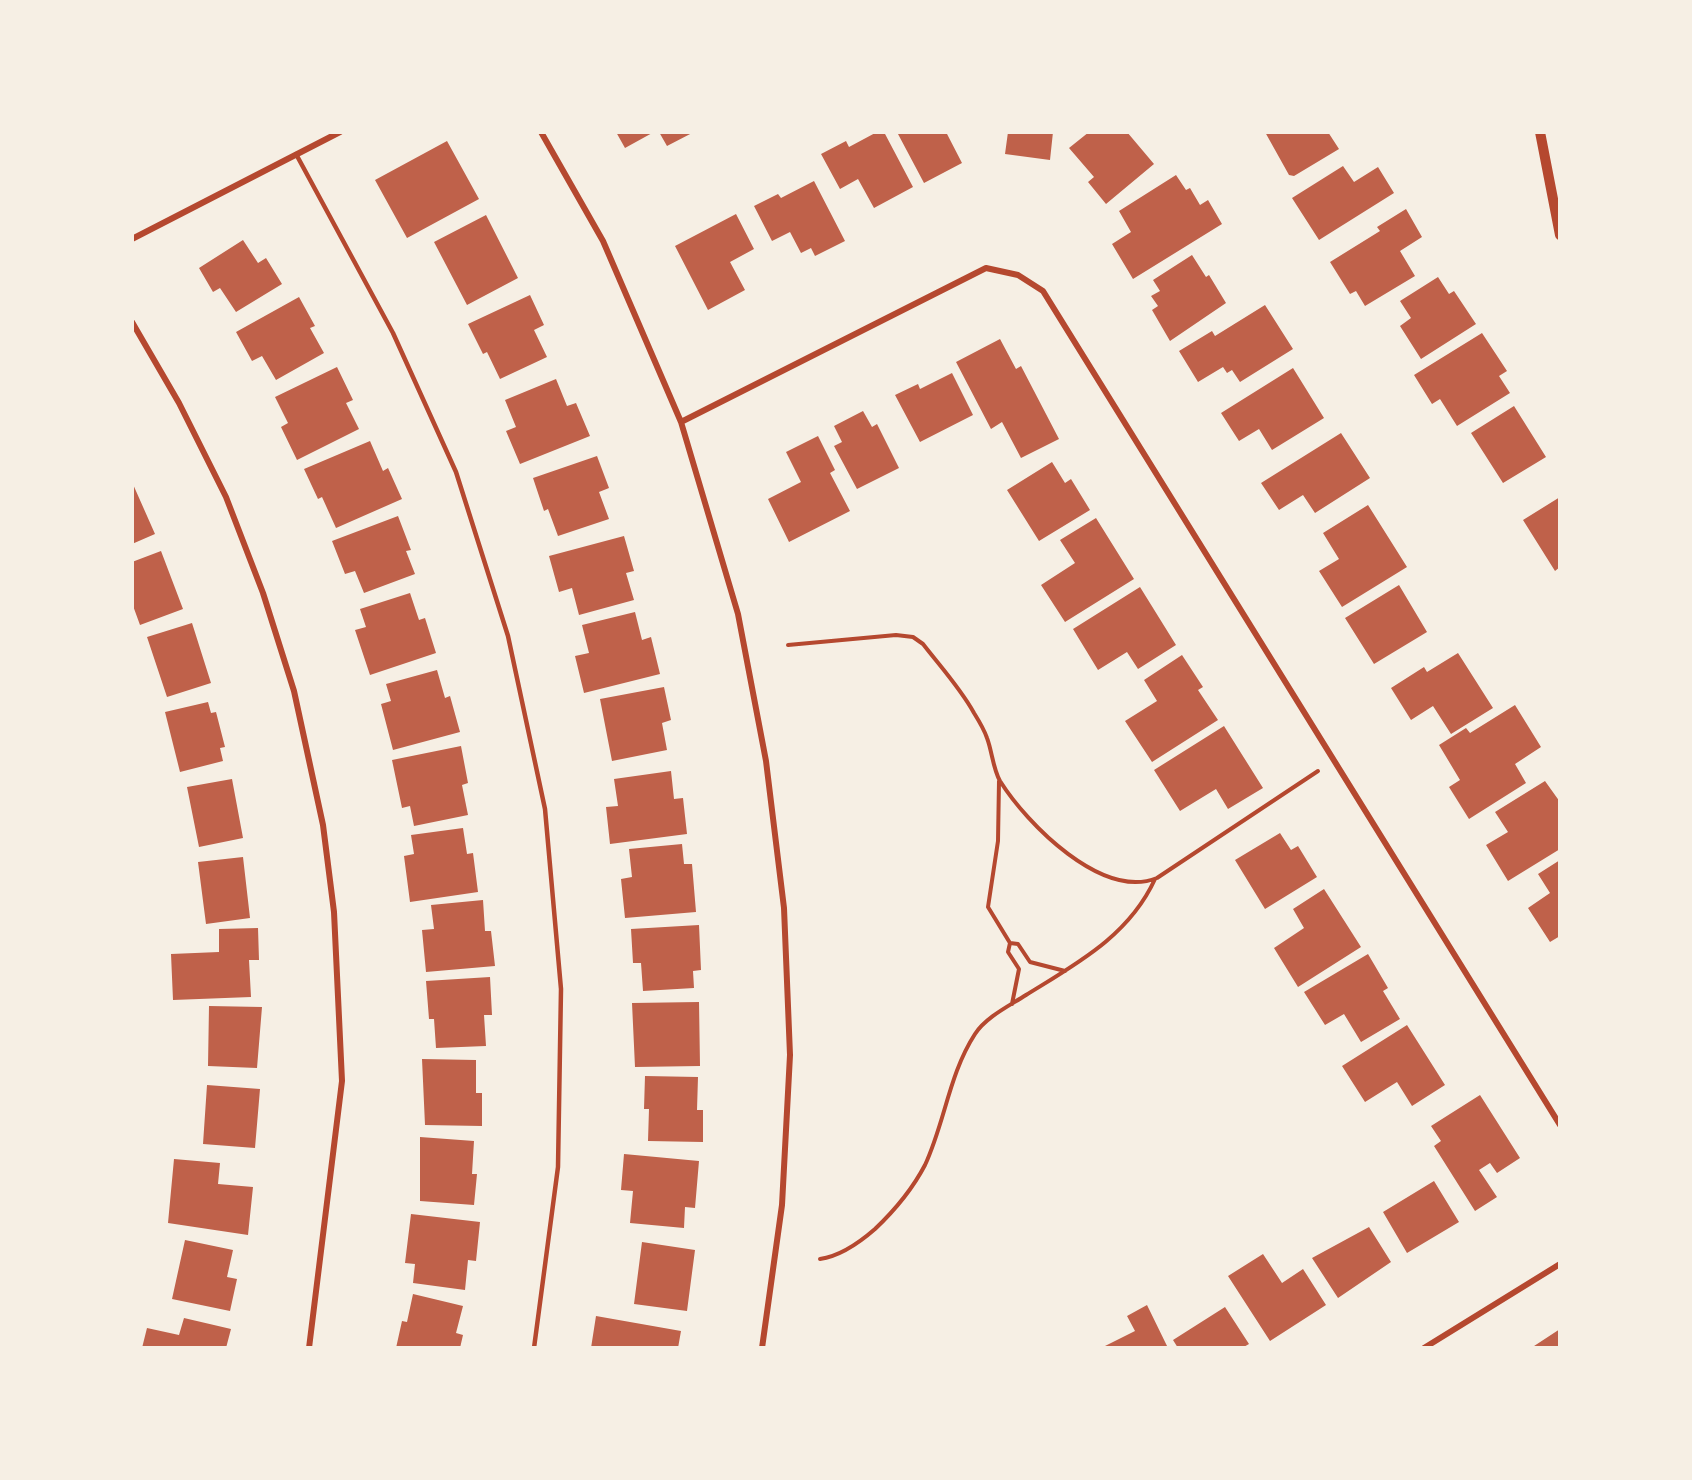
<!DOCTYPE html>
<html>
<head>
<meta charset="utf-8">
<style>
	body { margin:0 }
	#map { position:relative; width:1692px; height:1480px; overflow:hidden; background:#f6efe4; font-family:Overpass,sans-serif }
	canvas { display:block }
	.frame { position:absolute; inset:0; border:134px solid #f6efe4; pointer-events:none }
</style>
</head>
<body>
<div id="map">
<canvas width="1692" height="1480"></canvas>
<div class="frame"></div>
</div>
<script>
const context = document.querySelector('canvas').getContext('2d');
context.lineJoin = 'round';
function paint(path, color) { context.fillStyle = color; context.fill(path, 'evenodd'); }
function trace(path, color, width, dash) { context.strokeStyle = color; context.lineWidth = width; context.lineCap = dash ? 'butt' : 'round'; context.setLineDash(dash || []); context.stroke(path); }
const building = new Path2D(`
	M616,132H654L625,148Z
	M659,132H694L667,146Z
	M877,132H884L913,187L874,208L858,179L840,189L821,154L846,141L849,147Z
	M902,132H946L962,163L924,183L898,134Z
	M1008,132H1053L1050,160L1005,154Z
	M1089,132H1127L1154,164L1106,204L1088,182L1094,177L1069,148Z
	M1265,132H1328L1339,149L1294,176L1289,175Z
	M447,141L479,199L407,238L375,180Z
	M1343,166L1354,182L1378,167L1394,193L1319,240L1292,198Z
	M1176,175L1186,190L1190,188L1200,205L1208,200L1222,224L1133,279L1112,244L1131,232L1119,211Z
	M814,181L845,241L815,256L811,248L801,253L790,232L772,241L754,206L778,194L781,198Z
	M1406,209L1422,237L1400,251L1415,276L1365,306L1356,291L1350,294L1330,262L1380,231L1377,227Z
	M736,214L754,249L730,262L745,290L708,310L675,246Z
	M486,215L518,278L467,305L434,242Z
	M243,240L258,263L266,258L282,284L236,312L220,288L213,292L199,268Z
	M1192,255L1206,277L1209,275L1226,303L1170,341L1152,310L1158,306L1151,296L1160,291L1153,280Z
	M1438,277L1449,294L1454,291L1476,324L1421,359L1400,326L1411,318L1400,301Z
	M530,295L544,325L534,330L547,357L500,379L487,352L483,354L468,324Z
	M299,297L315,326L310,328L324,353L276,380L262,356L252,361L236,332Z
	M1265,305L1293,349L1240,382L1232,370L1227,373L1223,367L1198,382L1179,351L1212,331L1215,336Z
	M1482,333L1507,371L1499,376L1510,393L1457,426L1440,399L1432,404L1414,375Z
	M1000,339L1016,369L1021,366L1059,439L1021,458L1002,422L991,429L956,362Z
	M337,367L353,400L346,403L359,429L297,460L281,427L288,423L275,397Z
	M1293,368L1324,418L1272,450L1259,429L1239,441L1221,413Z
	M952,373L973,415L920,442L895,395L918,384L920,389Z
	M556,379L567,406L576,403L590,436L520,464L506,431L516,427L505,400Z
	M1514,406L1546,457L1503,483L1471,433Z
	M863,411L872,427L877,424L899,468L857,489L834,446L842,442L834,426Z
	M1341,433L1370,478L1315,513L1303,495L1279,510L1261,483Z
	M818,436L835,470L830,473L850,511L789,542L768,499L801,482L786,452Z
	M370,441L383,471L388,468L402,499L336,528L322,497L318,499L304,469Z
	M597,456L609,488L599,492L609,519L558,536L548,509L544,511L533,478Z
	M1052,462L1065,483L1071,479L1090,510L1039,541L1007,490Z
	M132,482L155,534L132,544Z
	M1560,497V567L1555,571L1523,520Z
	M1368,505L1407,567L1342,607L1319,571L1339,559L1323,533Z
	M398,516L411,550L406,551L415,574L364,593L355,571L345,574L332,541Z
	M1096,518L1134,579L1065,622L1041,585L1075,563L1060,540Z
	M624,536L634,571L626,573L634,600L579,615L572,588L559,592L549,556Z
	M161,551L183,609L140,625L132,603V562Z
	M1399,585L1427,632L1374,664L1345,618Z
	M1140,587L1176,645L1138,669L1127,652L1098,670L1073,629Z
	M410,593L419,620L425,618L436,653L370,675L355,630L366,627L360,609Z
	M635,612L642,640L651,637L660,674L584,693L575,656L589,653L582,625Z
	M192,623L211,683L167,697L147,637Z
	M1458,653L1493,708L1451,734L1433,706L1411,720L1391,688L1424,667L1427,672Z
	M1182,655L1203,687L1198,690L1218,720L1152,762L1125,721L1157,701L1144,680Z
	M437,670L445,698L450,696L460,732L393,750L381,704L391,701L386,684Z
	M664,687L671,720L662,723L667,750L612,761L600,699Z
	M208,702L211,713L216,712L225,747L220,748L223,761L180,772L165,712Z
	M1515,705L1541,747L1515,764L1526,783L1469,819L1449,787L1460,780L1439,745L1466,728L1470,733Z
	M1224,726L1263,788L1228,809L1216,789L1180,811L1154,770Z
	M461,746L468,783L462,785L468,815L414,826L410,806L402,808L392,760Z
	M671,771L674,799L683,798L687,834L610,844L606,807L618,806L614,779Z
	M232,779L243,838L199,847L187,787Z
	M1545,781L1560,802V849L1508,881L1486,845L1508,832L1495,812Z
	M463,828L467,854L473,853L478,892L410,902L404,856L414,854L411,835Z
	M1280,833L1291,850L1298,846L1317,877L1265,909L1235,860Z
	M682,844L684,864H692L696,912L625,918L621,879L632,877L629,849Z
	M243,857L250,918L206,924L198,862Z
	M1560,860V936L1550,942L1528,908L1550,893L1538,874Z
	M1324,889L1361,947L1298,987L1274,948L1304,928L1293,909Z
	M483,900L485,931H491L495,966L426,972L422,930L434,929L431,905Z
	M699,925L701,970L693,971L694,988L643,991L641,963H633L631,929Z
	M258,928L259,960H249L251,997L173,1000L171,954L219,952V929Z
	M1368,954L1388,988L1383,991L1400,1019L1361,1042L1344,1014L1325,1025L1304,992Z
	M490,977L492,1015H484L486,1046L436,1048L434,1019H429L426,981Z
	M699,1002L700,1066L635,1067L632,1003Z
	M209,1006L262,1007L257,1068L208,1066Z
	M1407,1025L1445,1085L1412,1106L1397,1082L1365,1102L1342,1066Z
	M422,1059L476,1060V1093H482V1126L425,1125Z
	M645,1076L698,1077L697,1110H703V1142L648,1141L649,1109H644Z
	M207,1085L260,1089L255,1148L203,1144Z
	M1480,1095L1520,1158L1497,1173L1490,1163L1479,1170L1497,1197L1475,1211L1434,1146L1441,1141L1431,1126Z
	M420,1137L474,1141L472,1174H477L474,1205L420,1201Z
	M624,1154L699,1161L695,1208L685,1207L684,1228L630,1223L633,1191L621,1190Z
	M174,1159L220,1163L218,1184L253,1187L248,1235L168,1223Z
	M1434,1181L1459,1222L1407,1253L1383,1212Z
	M411,1214L480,1222L476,1261L468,1260L465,1290L413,1283L415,1264L405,1263Z
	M1369,1227L1391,1262L1338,1298L1312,1258Z
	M185,1240L233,1250L227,1277L237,1279L230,1311L172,1299Z
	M642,1242L695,1250L687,1311L634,1304Z
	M1263,1254L1282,1283L1303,1269L1326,1305L1270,1341L1228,1276Z
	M413,1294L463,1306L456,1333L463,1335L460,1348H396L402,1321L407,1322Z
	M1147,1305L1168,1348H1101L1135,1331L1127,1316Z
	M1225,1307L1249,1344L1242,1348H1178L1173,1340Z
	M596,1316L681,1331L678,1348H591Z
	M184,1318L231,1329L226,1348H142L147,1328L179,1335Z
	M1560,1329V1348H1531Z`);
const path = new Path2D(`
	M788,645L896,635L913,637L923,644C940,666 961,689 974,713C979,721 984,729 987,738C992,751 993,769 1000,781C1027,824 1102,900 1157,878L1318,771
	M999,781L998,841L988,907L1010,943L1008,952L1019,969L1012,1004
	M1010,943L1018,944L1030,962L1065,971
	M820,1259C841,1256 859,1243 875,1229C894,1211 913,1188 925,1165C945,1122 949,1074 975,1034C986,1017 1009,1006 1026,995C1076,964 1129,936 1155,879`);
const service = new Path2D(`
	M296,154L393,333L456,472L508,636L545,809L561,989L558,1167L534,1348`);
const minor = new Path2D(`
	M541,132L603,241L681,422L738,614L766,761L784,908L790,1055L782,1205L762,1348
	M132,239L340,132
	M132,322L179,403L226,497L263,593L294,691L323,825L334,912L342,1081L309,1348
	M681,422L986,268L1018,275L1043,291L1560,1125
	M1424,1348L1560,1264`);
const tertiary = new Path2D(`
	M1540,132L1560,235`);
paint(building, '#bf614a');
trace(path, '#b5482f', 4);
trace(service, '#b5482f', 4.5);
trace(minor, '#b5482f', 6);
trace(tertiary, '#b5482f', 10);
</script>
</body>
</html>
